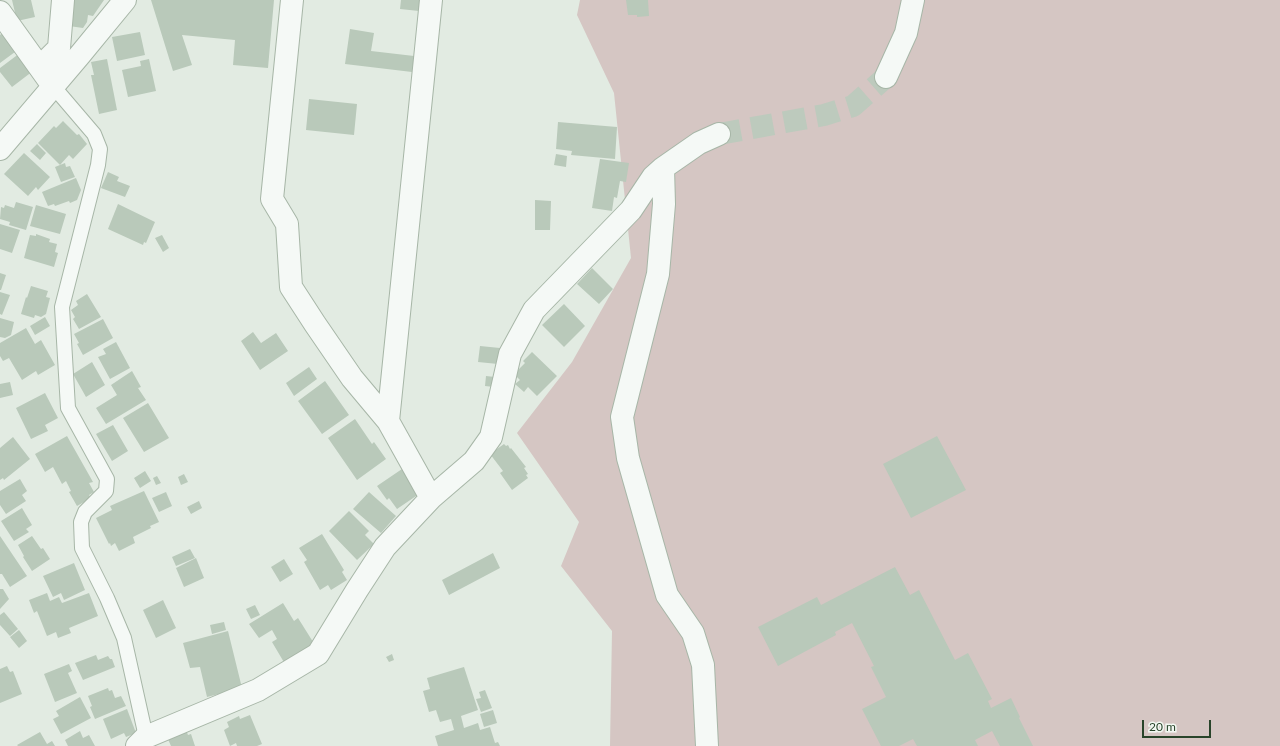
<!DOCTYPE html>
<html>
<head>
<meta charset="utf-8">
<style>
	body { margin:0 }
	#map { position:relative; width:1280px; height:746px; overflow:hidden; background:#e2ebe2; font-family:Lato,sans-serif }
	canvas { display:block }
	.scale { position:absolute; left:1142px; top:720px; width:69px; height:18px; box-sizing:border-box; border:2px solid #29442a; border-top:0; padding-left:5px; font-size:12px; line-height:14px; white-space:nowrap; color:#29442a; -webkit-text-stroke:3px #f2f8f2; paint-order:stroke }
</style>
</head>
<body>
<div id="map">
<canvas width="1280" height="746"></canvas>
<div class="scale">20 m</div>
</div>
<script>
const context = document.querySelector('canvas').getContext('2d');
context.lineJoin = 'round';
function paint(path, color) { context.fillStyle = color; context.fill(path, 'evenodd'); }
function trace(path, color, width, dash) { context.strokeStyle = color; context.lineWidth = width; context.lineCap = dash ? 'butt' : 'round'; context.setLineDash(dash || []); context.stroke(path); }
const green = new Path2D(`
	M580,0H1280V746H610L612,631L561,566L579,522L517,433L572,362L631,258L614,93L577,15Z`);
const building = new Path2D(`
	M12,0H31L35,17L17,21Z
	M71,0H104L93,16L88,15L87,22L83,28L69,26Z
	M151,0H274L268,68L233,65L235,40L182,35L192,65L173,71Z
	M401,0H420L419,11L400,9Z
	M626,0H648L649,16L637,17V15H628Z
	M350,29L374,33L371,51L414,56L412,72L345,64Z
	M5,31L19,49L0,63V35Z
	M140,32L145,55L117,61L112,37Z
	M20,53L33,71L12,87L0,72V68Z
	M107,59L117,110L99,114L91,75H94L91,62Z
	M149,59L156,91L128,97L122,70L141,66L140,61Z
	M309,99L357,104L354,135L306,130Z
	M63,121L77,135L79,134L87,144L73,159L69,155L60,165L38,143L54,126L56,128Z
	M558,122L617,127L615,159L571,155L572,151L556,149Z
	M37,144L46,153L40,160L30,151Z
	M24,153L50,177L38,190L36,187L28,196L4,174Z
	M556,154L567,156L566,167L554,165Z
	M600,159L629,163L626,182L620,181L617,198L614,197L612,211L592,208Z
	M65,163L66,167L70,166L75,177L61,182L55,167Z
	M108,172L119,177L117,181L130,186L125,197L101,188Z
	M76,178L81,190L77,200L70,203L69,201L55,206L54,204L48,206L42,192Z
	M535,200L551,201L550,230H535Z
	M16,202L33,207L26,230L9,225L10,222L0,219L1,207L4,208L5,205L14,208Z
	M118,204L155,222L146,243L144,242L143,245L108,229Z
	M36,205L66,214L60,234L30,226Z
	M0,224L20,230L12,253L0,249Z
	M36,234L50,239L49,242L57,244L55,252L58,253L54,267L24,258L30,235L36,236Z
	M162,235L169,248L163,252L155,238Z
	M592,268L613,289L599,304L577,284Z
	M0,273L6,275L1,290H0Z
	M31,286L48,291L46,297L50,298L46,314L41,317L35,315L34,318L21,314L26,297L27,298Z
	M0,292L10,295L2,315L0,314Z
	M87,294L101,317L79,329L73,319L75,317L71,310L78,305L76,301Z
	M564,304L585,326L564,347L542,325Z
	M45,317L50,326L35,335L30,326Z
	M0,318L14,322L11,335L5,338L0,337Z
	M103,319L113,338L83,355L77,344L79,343L74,334Z
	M26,328L35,344L41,340L55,365L38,375L36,371L22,380L9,358L3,361L0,356V343Z
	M253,332L261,343L276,333L288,351L260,370L241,341Z
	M116,342L130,368L110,379L98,357L106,354L103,349Z
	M480,346L500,348L498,364L478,362Z
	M532,352L557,376L537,396L528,387L524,392L515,384L520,380L514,374L525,363L523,361Z
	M92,362L105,385L86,397L73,374Z
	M309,367L317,379L294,396L286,383Z
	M132,371L141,387L138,388L146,400L106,424L96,408L117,395L111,385Z
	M486,376L495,377L494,387L485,386Z
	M325,381L349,415L322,434L298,401Z
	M10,382L13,395L0,398V384Z
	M45,393L58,418L45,425L48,431L31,439L16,408Z
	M148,403L169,438L144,452L123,418Z
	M355,419L372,444L374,442L386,459L357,480L328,438Z
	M113,425L128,451L112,461L96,434Z
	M67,436L93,482L89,483L94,492L89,495L91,498L77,506L69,492L71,491L66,481L62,484L53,467L45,472L35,454Z
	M937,436L966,490L911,518L883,464Z
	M13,437L30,459L4,480L3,478L0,480V448Z
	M504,444L506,446L508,445L510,449L511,448L526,467L524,468L528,474L526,475L528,478L512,490L500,473L503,471L490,454Z
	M402,469L419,494L397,509L389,498L387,500L377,486Z
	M145,471L151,481L140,488L134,478Z
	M184,474L188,482L181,485L178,477Z
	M157,476L161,483L156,485L153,478Z
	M20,479L27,491L22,495L26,501L6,514L0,505V491Z
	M144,491L159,522L150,526L151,528L133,537L135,543L119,551L115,543L111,546L110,543L109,544L96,518L112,510L110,506Z
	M166,492L172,506L159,512L152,498Z
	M369,492L396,516L381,533L353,509Z
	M199,501L202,508L191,514L187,507Z
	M22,508L32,525L26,529L29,532L14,541L1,521Z
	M349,511L369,531L365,535L374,544L357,560L329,531Z
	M322,534L344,570L342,572L347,580L331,590L328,585L320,590L304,562L307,560L299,548Z
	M0,536L27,576L10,587L2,574H0Z
	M32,536L41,549L43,548L50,559L32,571L23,557L24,556L18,545Z
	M190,549L195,558L176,566L172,557Z
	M493,553L500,568L449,595L442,580Z
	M196,558L204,578L184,587L176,568Z
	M284,559L293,574L280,582L271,567Z
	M74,563L85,590L64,600L61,593L53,597L43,576Z
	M895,567L910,595L919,590L955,660L968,653L992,699L988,701L991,708L1011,698L1020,717L1019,718L1033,746H1000L992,731L975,740L978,746H917L913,739L899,746H881L862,709L886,697L871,667L874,666L852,623L835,632L836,635L778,666L758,627L817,597L821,605Z
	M0,589H3L9,599L0,609Z
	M47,593L50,601L59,597L62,603L89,593L98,616L69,628L71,633L58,638L56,632L47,636L37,611L34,613L29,600Z
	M163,600L176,628L156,638L143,610Z
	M283,603L294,621L298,618L315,645L285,664L272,642L277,639L272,630L259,638L249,624Z
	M255,605L260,615L251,619L246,609Z
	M4,612L18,629L10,636L0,625V615Z
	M224,622L226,630L212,634L210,625Z
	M19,630L27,641L19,648L10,637Z
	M228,631L242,688L207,697L200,667L190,668L183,643Z
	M392,654L394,660L389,662L386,657Z
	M96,655L98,660L108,656L110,659H112L115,667L83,680L75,663Z
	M69,664L72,671L68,673L77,693L55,702L44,674Z
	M7,666L10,672L13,671L22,694L0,703V669Z
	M464,667L478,710L461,716L464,728L478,723L480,730L490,727L495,743L498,742L500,746H438L435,736L454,730L451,719L440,722L436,710L429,712L423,691L430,689L427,678Z
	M108,688L109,691L112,690L115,698L121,696L126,706L95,719L90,707L92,706L88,696Z
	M485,690L492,708L481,712L476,699L481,698L479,692Z
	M80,697L91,718L61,734L53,719L59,716L56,711Z
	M127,709L136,733L126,737L124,733L111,739L103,719Z
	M493,710L497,723L484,727L480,714Z
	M250,715L262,744L257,746H237L236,743L230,746L224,730L229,727L227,722L239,716L240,719Z
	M186,730L188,735L191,734L195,746H171L167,737Z
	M80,731L83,738L89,735L95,746H68L65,740Z
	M40,732L47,744L52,741L55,746H18L17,745Z`);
const minorTunnel = new Path2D(`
	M719,134L824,115L853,106L886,77`);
const service = new Path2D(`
	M53,86L94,134L100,149L98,165L62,307L68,408L107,479L106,491L85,512L81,522L82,548L107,598L124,638L146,737`);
const minor = new Path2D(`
	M292,0L272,199L287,224L291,287L315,324L352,378L388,421L431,498
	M0,12L53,86
	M40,67L59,48L63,0
	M886,77L906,33L913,0
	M0,149L79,56L125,0
	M388,421L431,0
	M137,746L146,737L258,690L318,654L357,590L385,547L431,498L474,461L491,437L510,354L534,310L631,210L653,177L663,168
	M707,746L703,665L693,633L667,595L628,458L622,417L658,274L664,204L663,168L699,143L719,134`);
paint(green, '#d5c6c3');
paint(building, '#b9c9ba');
trace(minorTunnel, '#bdcabd', 22, [22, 11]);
trace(service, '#a7b6a7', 16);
trace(minor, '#a7b6a7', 24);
trace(service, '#f5f9f6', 14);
trace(minor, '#f5f9f6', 22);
</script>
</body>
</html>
